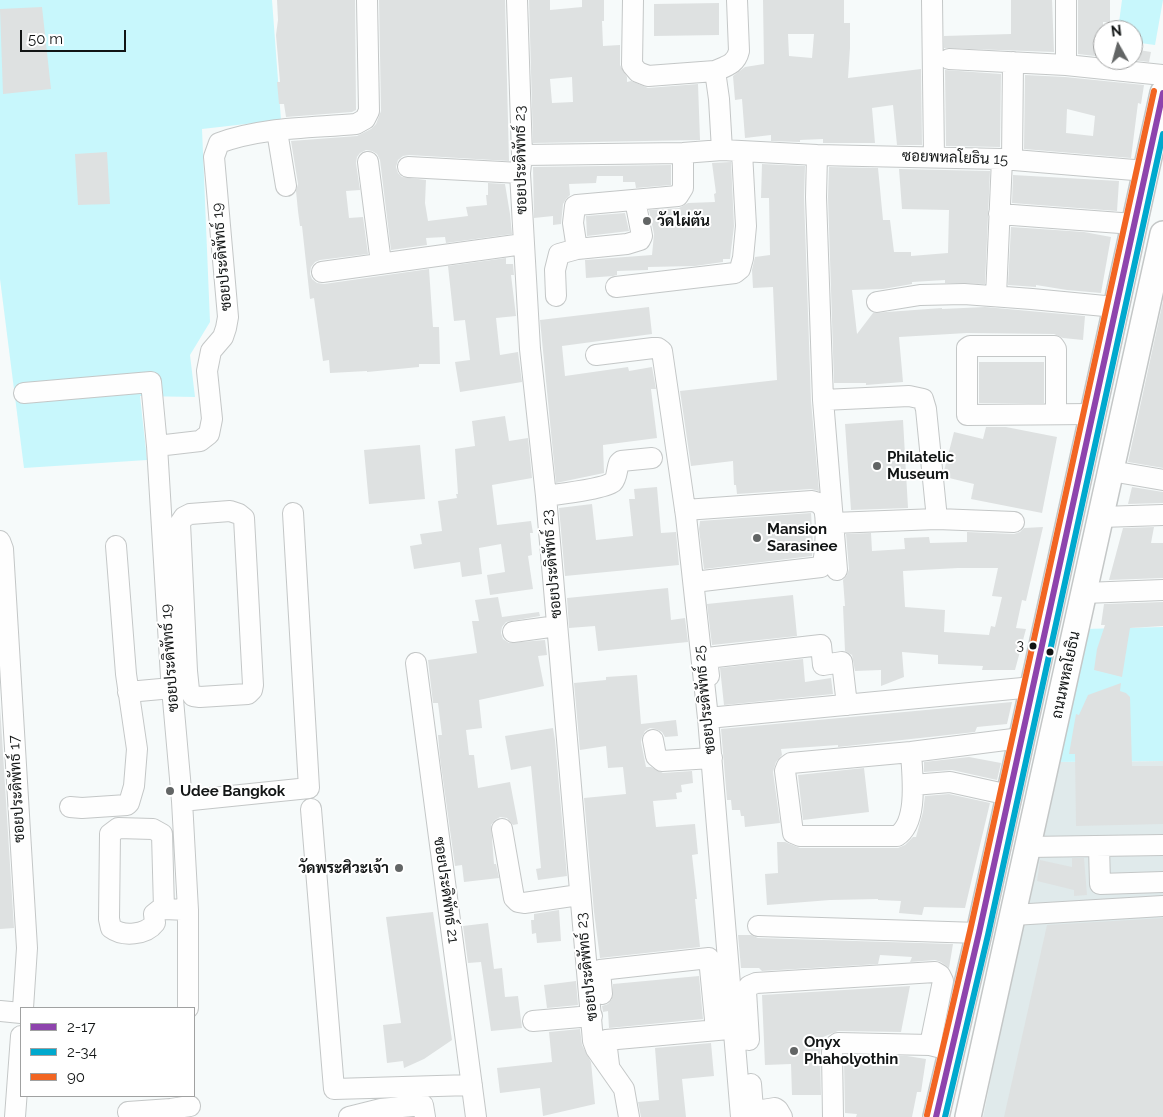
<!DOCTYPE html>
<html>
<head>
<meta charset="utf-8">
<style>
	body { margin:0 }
	#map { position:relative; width:1163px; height:1117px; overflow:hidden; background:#f6fafa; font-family:Raleway,sans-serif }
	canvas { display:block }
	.legend { position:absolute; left:20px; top:1007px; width:175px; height:90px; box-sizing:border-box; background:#fff; border:1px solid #a0a1a1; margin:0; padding:6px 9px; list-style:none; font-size:15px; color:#121515 }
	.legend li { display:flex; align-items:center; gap:10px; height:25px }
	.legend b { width:25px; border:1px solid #a0a1a1 }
	.north { position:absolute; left:1093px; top:20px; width:50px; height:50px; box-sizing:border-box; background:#fff; border:1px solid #a0a1a1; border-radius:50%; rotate:353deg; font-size:14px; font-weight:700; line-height:20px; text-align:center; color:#121515 }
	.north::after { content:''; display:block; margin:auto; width:18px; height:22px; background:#626565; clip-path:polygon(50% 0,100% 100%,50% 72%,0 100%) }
	.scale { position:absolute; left:20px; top:30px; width:106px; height:22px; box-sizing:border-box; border:2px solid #121515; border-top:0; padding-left:6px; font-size:15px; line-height:18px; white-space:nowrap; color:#121515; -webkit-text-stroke:4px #fff; paint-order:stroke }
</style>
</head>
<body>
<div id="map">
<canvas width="1163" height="1117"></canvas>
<ul class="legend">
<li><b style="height:6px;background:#8e44ad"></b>2-17</li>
<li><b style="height:6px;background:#00a9ce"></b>2-34</li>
<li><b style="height:6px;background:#f26522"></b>90</li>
</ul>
<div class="north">N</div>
<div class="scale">50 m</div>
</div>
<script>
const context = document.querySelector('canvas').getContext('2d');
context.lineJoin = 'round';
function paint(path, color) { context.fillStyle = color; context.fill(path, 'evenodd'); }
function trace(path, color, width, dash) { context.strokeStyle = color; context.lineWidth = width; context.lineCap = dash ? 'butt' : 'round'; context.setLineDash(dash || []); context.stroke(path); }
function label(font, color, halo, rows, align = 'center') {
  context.font = font + ' Raleway,Sarabun,sans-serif'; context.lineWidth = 4; context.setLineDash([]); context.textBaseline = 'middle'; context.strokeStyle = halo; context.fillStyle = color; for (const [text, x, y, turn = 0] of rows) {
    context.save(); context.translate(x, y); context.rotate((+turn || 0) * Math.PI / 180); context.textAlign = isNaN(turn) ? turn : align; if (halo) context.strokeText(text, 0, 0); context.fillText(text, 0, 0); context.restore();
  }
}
const built = new Path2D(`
	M1163,761V1117H983L1055,762Z`);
const green = new Path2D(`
	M0,0H272L281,120L202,129L210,322L190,355L195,397L140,396L147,460L24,468L0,279Z
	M1122,0H1163L1155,45L1133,42V30H1118Z
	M1163,627V761L1055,762L1084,629Z`);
const building = new Path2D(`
	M277,0H355L356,110L352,112L286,117L284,104H279L277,82H280L276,35L278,20Z
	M379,0H505L509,161L409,155L403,156L398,160L396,167L398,173L402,177L426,180L425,203L428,221L468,216L466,207L487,205L486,195H488V183L505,184L510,214L512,234L446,243L445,237L426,238L427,245L391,250L380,160L377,154L372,151L366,150L360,153L357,157L356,163L360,190L346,191L349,218L363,217L368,254L320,260L315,262L311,267L310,274L312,279L317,283L324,284L429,269L433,327H439L440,364H419V367L367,372V371L330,373L329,360L323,361L314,298L310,299L302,226H300L298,211L296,191L298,184L291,141L357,136L371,129L376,124L381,111Z
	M529,0H550V10L582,7V0H604V21H602L603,46L620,45V65L627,77V82L631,81L648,88L698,84L700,140L533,143ZM572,77L573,102L552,103L550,79Z
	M763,0H844V23H850V48L848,78L921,69L922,145H897L893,105L872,108L875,143H823V139L800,140V142L771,141V135L745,138L742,99L735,100L733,76L745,67L764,64ZM788,34H814L812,58L789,56Z
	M1011,0H1052L1054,52L944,48V36L1011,34Z
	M1078,0H1110V22H1103V57L1078,54Z
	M719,3V35L654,36V4Z
	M42,7L51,89L3,94L0,9Z
	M1133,49L1151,52L1149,62L1133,60Z
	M945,70L1001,74L1000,147L946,146Z
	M1025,75L1065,77L1144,85L1141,104L1138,103L1131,158L1024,149ZM1067,109L1095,116L1093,136L1066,133Z
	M107,152L110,204L78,205L75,154Z
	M731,162L734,226L730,259H723V262L695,266L648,267V270L617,271V275L613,276L586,278L585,260L652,255L654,234L649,210L679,208L688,203L715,202L714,194L716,193L712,163Z
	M762,164L805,166L804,197L811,401L819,491L811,489L737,494L736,485H734L733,461L691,466L680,391L777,380L773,287L753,288L752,270L755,257L770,255L769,198H761Z
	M671,165V185L636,188L635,182H623V176H597L596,183L569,184L570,195L566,199L563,204L561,224L553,225V216L534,218L533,167Z
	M829,167L878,168L883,220H890L894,252H911V256L948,253L949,210L902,209L899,169L990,171L985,284L945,283V280L912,282V284L883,289L852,290L857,334L873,313L942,308V309L985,307L1085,316L1083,340L1063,338L1054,334L967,333L899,337L903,382L866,385V383H834L828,197Z
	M1013,175L1119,181L1117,211L1012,203Z
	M625,213L629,231L587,236L586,216Z
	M1011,227L1084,232L1111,237L1101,293L1067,290L1036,285V287L1008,285Z
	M506,258V264H513L514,275H511L516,316L496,318L500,355L518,352L522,382L460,392L455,362L470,360L465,320L454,321L448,266Z
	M1163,301V468L1128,462Z
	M649,307L652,334L562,346L565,376L628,367L629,371L652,367L656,389H651L657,438L603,445L604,473L556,483L540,320Z
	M979,362H1044V403H979Z
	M505,416L509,441L528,438L532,478L492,485L497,525L531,521L533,533H530L532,555L528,556L533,589L490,595L487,575L505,572L501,544L479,548L482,574L462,577L460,562L414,569L410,546L422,544L420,534L442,531L438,501L457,498L456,494H458L455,449L475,446L472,421Z
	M903,420L908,508L851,510L845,424Z
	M986,427H1006L1057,437L1042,513L971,499L974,484L945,477L944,471L954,432L983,439Z
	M420,445L425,499L369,504L364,450Z
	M657,487L661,533L676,532L679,565L565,576L559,508L592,504L596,540L633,536L629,499H635L634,489Z
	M1132,487L1163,492V503L1128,504Z
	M811,513L813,544L812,556L704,569L699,529L700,521Z
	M1043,527L1026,601L1022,600L1016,628L1026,629L1015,670H982L983,666L938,664V655L902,652L904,677L881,686V670L855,671L852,655L845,651L843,606H845L843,580L847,575L849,569L846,534L871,533L872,551L905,549L904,538L929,537L930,543L967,542V532L1014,534L1020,532L1024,528ZM958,568H998L992,596L1002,597L995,627L991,626L989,635L944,632L945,610L905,607L903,571Z
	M1154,527L1151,543H1163V578L1109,580L1123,528Z
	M668,588L671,620L685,618L688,642L598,651L595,626L569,628L567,598Z
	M793,595L797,636L712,645L707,604Z
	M498,597L502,617L539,612L540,616L506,622L502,627L501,633L503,639L509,643L545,640L547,655L538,656L544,686L479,700L482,728L466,730L469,755H474L478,788L510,782L518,824L513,825L507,818L500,817L495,820L491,825L494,864H496L499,878L464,882L462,865L455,866L440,758L438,735H442L438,703H433L428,660L477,653L472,621H479L475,600Z
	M1163,602V626L1130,628L1122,677L1094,670L1097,649L1105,625H1101L1104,604Z
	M803,659L805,682L831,678L833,694L724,705L720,668Z
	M637,675L641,724L676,720L678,736L665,737L662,732L656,729L650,728L645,731L642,737L641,742L646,767H651L663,773L692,771L693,783L681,785L682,792L676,793L677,799L653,801L656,827L695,824L698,854L692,855L697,899H695L700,947L600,958L594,912L584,798L626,794L623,767L608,768L606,746L580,750L574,683L606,680V677Z
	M1121,683L1120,691L1126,693L1130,697L1132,766H1163V824L1076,826L1075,754H1069L1076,714L1079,715L1088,695Z
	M1012,702L1007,724L977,727L975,732L838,747V745L781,749L782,755L776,762L773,772L780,823L745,827L744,816H741L740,810H732L731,800H727L721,729Z
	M0,706L14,928L0,929Z
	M553,728L555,740L567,876L538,880L536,869L541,868L531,766L511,770L505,736Z
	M969,757L1001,763L997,780L952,770L924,772V762Z
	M864,768L869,812L803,820L798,775Z
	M949,794L990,803L965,908L924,907L922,915L899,913L901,901L878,900V899L830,900L767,905L765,874L778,873L777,842H785L800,848H898L905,845L913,837H916L923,812L925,796Z
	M1072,858H1084L1087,895L1074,896V890L1037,881L1040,860L1072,867Z
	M559,910L561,941L537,943L536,933L532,934L531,920H534V914Z
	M433,912L452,1040L424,1059L404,1068L403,1061L387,1063L383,1025L401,1023L386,917Z
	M1163,918V1117H1004L1047,925Z
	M488,923L494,969L502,968L505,997L518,996L522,1028L491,1031L481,962L468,963L463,926Z
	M738,935H751L758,938L953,944L949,968L941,962L935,960L910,962L912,957L880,955L878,964L762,971L759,968H741Z
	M699,976L703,1019L609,1028L608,1011L603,1012L602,1006L608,1004L612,999L613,984Z
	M576,981L578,1005L547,1008L544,985Z
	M910,986L901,1032L838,1031L823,1037L820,1052L821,1095H792L791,1064L765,1065L762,995Z
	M580,1029L582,1045L591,1062L595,1104L543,1116L540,1088L500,1093L497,1068L552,1062L549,1032Z
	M711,1043L714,1076L682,1079L686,1117H641L638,1102L659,1100L655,1048Z
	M849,1055L907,1056L926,1059L921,1092H917L912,1117H856L857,1114L845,1113L844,1061H849Z`);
const minor = new Path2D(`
	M517,0L522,155L520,173L530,349L546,496L593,1041L596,1049L624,1089L629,1117
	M633,0L632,65L638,72L648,76L715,71L719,99L722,150
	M932,0L934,157
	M1066,0V65
	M949,59L1066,65L1163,75
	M715,71C727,66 736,64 739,51L737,0
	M277,131L286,186
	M522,155L683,153L722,150L817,155L1002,159L1146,171
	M817,155L816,197L823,400L837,570
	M1012,160L1013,62
	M368,162L381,263
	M408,167L520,173
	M635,200L642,236L640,240L627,244L577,249L573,223L575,206L577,205L678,196L683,188V153
	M999,214L1134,224
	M322,272L523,244
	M616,287L735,273L740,269L743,258L746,226L742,152
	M556,296L555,270L559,254L577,249
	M996,296L1002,159
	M877,302L920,295L964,294L1032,299L1115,307
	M596,355L653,348H658L662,351L686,516L708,718L741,1117
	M24,393L151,382L157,446
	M823,400L909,396L923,399L926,409L937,519L1014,522
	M1056,414V349L1054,346H970L967,348V415L1093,414
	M1111,471L1163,480
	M546,496C559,494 604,489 613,482C617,478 617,468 619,463L621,461L652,458
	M685,510L812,501L819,503C820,505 823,507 824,509C827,519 826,559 821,567L694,582
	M1101,517L1163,515
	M833,523L937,519
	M0,541L3,549L27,948L23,1008
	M1084,593L1163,590
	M513,632L557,626
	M416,663L476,1117
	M709,676L707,658L821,645L823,665L842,662L847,705
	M171,677L187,671L180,523L184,517L190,514L230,511L239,514L244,518L253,685L252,690L248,694L200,697L193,696L189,690L187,671
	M128,692L172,688
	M708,718L1033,687
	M653,740L656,756L662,761L712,758
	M911,752C912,774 919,822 897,836H800L793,833L785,771L787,766L791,763L911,752L1021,738
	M913,785L950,782L1009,795
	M182,801L309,788L293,513
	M70,807L82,808L127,805L129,803L134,786L137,749L126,674L116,546
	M311,809L334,1089L472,1085
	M502,829L514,898L518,902L524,903L579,895
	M1099,846L1100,884L1163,882
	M1028,847L1163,845
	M164,909L162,834L153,829L118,828L110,834L109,919L111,928C123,937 146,935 155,923L154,914L159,910L164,909L188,910
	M1013,915L1163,906
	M758,926L979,933
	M602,994L600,970L709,958L716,1030
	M188,1008V910L182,801L171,677L157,446L200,441L209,434L212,419L207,371L211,351L223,337L226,328L228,317L214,157L219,143C262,127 311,128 356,124L365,119L369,111L367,0
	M0,1011L21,1013
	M533,1021L592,1016
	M749,1040L746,991L749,986L756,983L935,972L940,975L943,981L930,1045
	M609,1065L606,1040L729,1029
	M751,1084L753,1109L756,1111L775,1108L778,1110L782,1117
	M128,1112L171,1109L190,1106
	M15,1117L21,1036
	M349,1117L381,1109L423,1105L425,1117
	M833,1117L832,1052L834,1046L838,1043L930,1045L942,1048`);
const major = new Path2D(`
	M936,1117L979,933L1163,93
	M968,1117L1163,234`);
const bus1 = new Path2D(`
	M936,1117L979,933L1163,93`);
const bus2 = new Path2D(`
	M945,1117L988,935L1163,134`);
const bus3 = new Path2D(`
	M927,1115L970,931L1154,91`);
const markers = [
	[647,221,5,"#626565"],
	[877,466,5,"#626565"],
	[757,538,5,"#626565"],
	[1033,646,4.5,"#121515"],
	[1050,652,4.5,"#121515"],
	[170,791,5,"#626565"],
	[399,868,5,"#626565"],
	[794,1051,5,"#626565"]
];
const busNames = [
	["3",1024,646]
];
const streetNames = [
	["ซอยพหลโยธิน 15",955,158,2],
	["ซอยประดิพัทธ์ 23",521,160,-91],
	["ซอยประดิพัทธ์ 19",222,257,-95],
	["ซอยประดิพัทธ์ 23",552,564,-95],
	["ซอยประดิพัทธ์ 19",170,658,-94],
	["ถนนพหลโยธิน",1066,675,-78],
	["ซอยประดิพัทธ์ 25",705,700,-96],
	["ซอยประดิพัทธ์ 17",17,789,-93],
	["ซอยประดิพัทธ์ 21",446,890,82],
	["ซอยประดิพัทธ์ 23",587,967,-96]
];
const poiNames = [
	["วัดไผ่ตัน",657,221],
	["Philatelic",887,457],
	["Museum",887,474],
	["Mansion",767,529],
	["Sarasinee",767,546],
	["Udee Bangkok",180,791],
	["วัดพระศิวะเจ้า",389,868,"right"],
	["Onyx",804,1042],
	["Phaholyothin",804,1059]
];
paint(built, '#e0eaeb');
paint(green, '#c8f7fc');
paint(building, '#dee1e1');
trace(minor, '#c4c7c7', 22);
trace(major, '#c4c7c7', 28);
trace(minor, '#fefefe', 20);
trace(major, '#fefefe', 25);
trace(bus1, '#8e44ad', 6);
trace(bus2, '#00a9ce', 6);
trace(bus3, '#f26522', 6);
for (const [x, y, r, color] of markers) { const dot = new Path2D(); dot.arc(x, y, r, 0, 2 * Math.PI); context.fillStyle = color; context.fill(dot); trace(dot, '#fff', 2); }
label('14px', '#121515', '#fff', busNames, 'right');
label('15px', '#121515', '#fff', streetNames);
label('bold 15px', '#121515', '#fff', poiNames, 'left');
</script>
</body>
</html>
